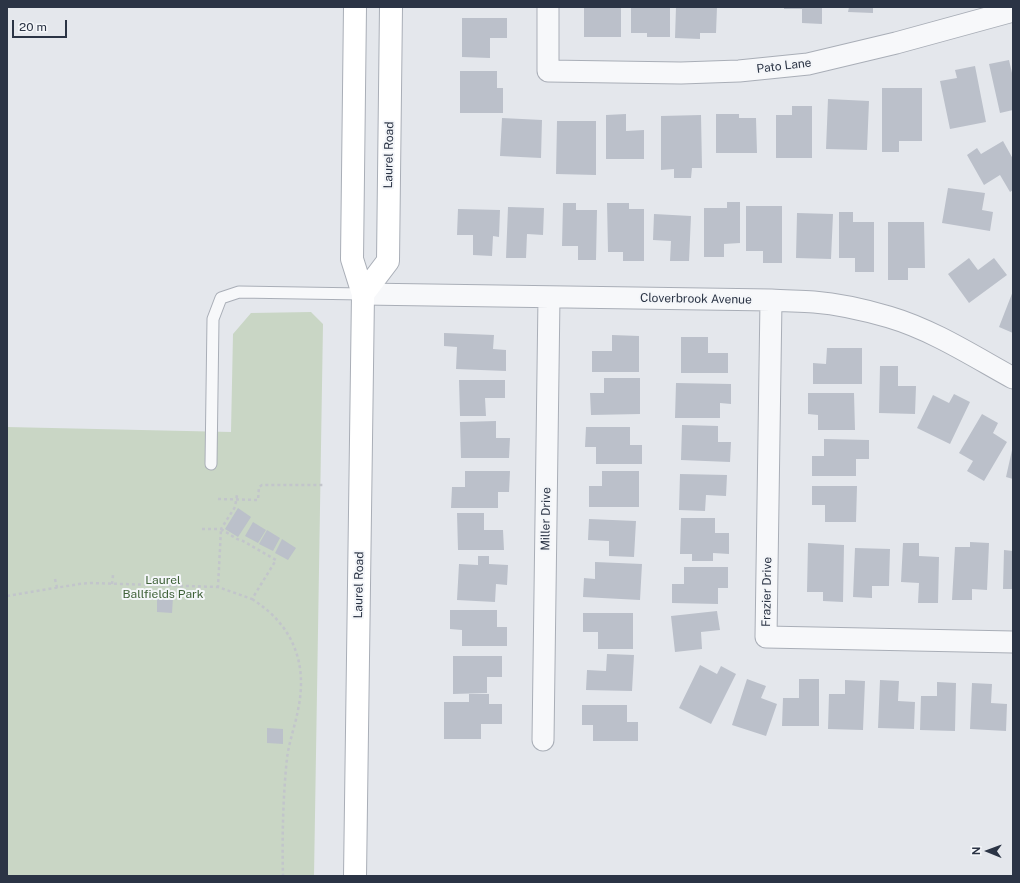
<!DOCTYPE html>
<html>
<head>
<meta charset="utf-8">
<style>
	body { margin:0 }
	#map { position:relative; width:1020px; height:883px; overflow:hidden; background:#e4e7ec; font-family:"Public Sans",sans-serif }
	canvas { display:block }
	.frame { position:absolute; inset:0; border:8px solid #2b3445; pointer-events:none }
	.north { position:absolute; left:968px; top:831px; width:40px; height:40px; -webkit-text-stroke:3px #f4f6f9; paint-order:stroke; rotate:271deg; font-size:11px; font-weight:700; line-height:16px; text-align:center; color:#2b3445 }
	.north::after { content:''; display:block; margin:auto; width:14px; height:18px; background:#2b3445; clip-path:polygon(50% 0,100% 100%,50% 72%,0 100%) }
	.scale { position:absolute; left:12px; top:20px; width:55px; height:18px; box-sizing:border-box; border:2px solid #2b3445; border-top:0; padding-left:5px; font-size:12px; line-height:14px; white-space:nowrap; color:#2b3445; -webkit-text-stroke:3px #f4f6f9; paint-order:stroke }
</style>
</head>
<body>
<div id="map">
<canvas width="1020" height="883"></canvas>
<div class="frame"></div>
<div class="north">N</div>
<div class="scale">20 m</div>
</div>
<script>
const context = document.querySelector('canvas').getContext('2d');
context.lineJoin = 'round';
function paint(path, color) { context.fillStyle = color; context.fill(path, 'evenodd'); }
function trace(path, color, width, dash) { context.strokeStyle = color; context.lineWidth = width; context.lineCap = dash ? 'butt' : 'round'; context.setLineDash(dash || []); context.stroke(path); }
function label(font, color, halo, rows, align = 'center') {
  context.font = font + ' "Public Sans",sans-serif'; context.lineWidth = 4; context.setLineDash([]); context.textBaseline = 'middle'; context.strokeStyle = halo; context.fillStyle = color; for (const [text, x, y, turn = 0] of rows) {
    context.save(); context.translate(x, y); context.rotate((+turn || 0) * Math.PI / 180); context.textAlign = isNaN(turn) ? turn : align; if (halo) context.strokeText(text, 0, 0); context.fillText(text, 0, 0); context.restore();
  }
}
const green = new Path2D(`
	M311,312L323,324L314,876H7V427L231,432L233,334L251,313Z`);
const building = new Path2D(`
	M584,7H621V37H584Z
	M631,7H670V37H647V33H631Z
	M676,7H717L716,33H700V39L675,38Z
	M784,7H822V24L802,23V9H784Z
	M849,7H873V13L848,12Z
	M462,18H507V38H490V58L462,57Z
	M1009,60L1012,73H1013V110L1000,113L989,64Z
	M975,66L986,122L950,129L940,81L957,78L955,70Z
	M460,71H497V88H503V113H460Z
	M882,88H922V141H899V152H882Z
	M828,99L869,101L867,150L826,149Z
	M792,106H812V158H776V115H792Z
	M626,114V131L644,130V159H606V115Z
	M716,114H739V118H756L757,153H716Z
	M701,115L702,168H692L691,178H674V169L661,170V116Z
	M502,118L542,120L541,158L500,156Z
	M557,121H596V175L556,174Z
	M1003,141L1013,159V190L1010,192L1000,175L984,185L967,155L977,148L981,154Z
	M948,188L985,193L982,210L993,212L990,231L942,223Z
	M727,202H740V243L724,244V257H704V208H727Z
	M563,203H576V210H597L596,260H578V246H562Z
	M607,203H629V209H644V261H623V252H608Z
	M746,206H782V263H763V251H746Z
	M508,207L544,208L543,235L527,234L526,258H506Z
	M458,209L500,210L499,237L493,236L492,256L473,255V235H457Z
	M839,212H853V222H874V272H855V258H839Z
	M797,213L833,214L831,259L796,258Z
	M654,214L691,216L689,261H670L671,241L653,240Z
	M888,222H924L925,268H908V280H888Z
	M969,258L978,270L994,258L1007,275L969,303L948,274Z
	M1013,291V333L999,327Z
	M444,333L494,335L493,349L506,350V371L456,369L457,347L444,346Z
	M612,335L639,336V372H592V351H612Z
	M681,337H708V353H728V373H681Z
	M827,348H862V384H813V363L826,364Z
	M880,366H898V386H916L915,414L879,413Z
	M604,378H640V414L591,415L590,393H604Z
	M459,380H505V398H485L486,416H460Z
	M676,383L731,384V404L720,403V418H675Z
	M808,393H854L855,430H818V415L808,414Z
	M954,394L970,402L950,444L917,428L933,395L949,403Z
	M982,414L998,423L993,433L1007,442L984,481L967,471L973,461L959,453Z
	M496,421V438H510L509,458H461L460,422Z
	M682,425L718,426V442H731L730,462L681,460Z
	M586,427H630V445H642V464H596V447H585Z
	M824,439L869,440V459H856V476H812V456H824Z
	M1012,450H1013V479L1006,477Z
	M465,471H510L509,492H498V508H451L452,487H465Z
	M602,471H639V507H589V486H602Z
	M680,474L727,475L726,496L706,495L705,511L679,510Z
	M812,486H857L856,522H825V505H812Z
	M238,508L251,517L238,537L225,529Z
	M457,513H484V530H503L504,550H458Z
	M681,518H715V533H729V554L713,553V561H692V554H680Z
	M589,519L636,521L634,557L609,556V541L588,540Z
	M253,522L266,530L258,543L245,536Z
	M267,530L280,538L273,551L259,544Z
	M282,539L296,548L288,560L275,553Z
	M970,542L989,543L987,590L972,589V600H952L955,547H970Z
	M808,543L844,545L843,602L823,601V592H807Z
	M903,543H919V556L939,557L938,603H918L919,583L901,582Z
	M855,548L890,549L889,586H872V598L853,597Z
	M1004,550L1013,551V589H1003Z
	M478,556H489V564L508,565L507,585L496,584L495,602L457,600L459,564L478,565Z
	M595,562L642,564L640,600L583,597L584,578L595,579Z
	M684,567H728V588H718V604L672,603V584H684Z
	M157,597H173L172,613L157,612Z
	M450,610H497V627H507V646H462V630L450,629Z
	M717,611L720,630L701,632L702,649L675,652L671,616Z
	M583,613H633V649H598V632H583Z
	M607,654L634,655L632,691L586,690L587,670L606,671Z
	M453,656H502V677H487V693L453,694Z
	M700,665L717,674L721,666L736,674L711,724L679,708Z
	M747,679L766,686L761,698L777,704L766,736L732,725Z
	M799,679H819V726H782L783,698H799Z
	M845,680L865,681L863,730L828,729L829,694H845Z
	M880,680L899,681L898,701L915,702L914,729L878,728Z
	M937,682L956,683L955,731L920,730L921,696H937Z
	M972,683L992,684L991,703L1007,704L1006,731L970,729Z
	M469,694H489V704H502V724H481V739H444V702H469Z
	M582,705H627V722H638V741H593V725H582Z
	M267,728L283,729V744L267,743Z`);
const path = new Path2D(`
	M218,499L258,500L259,487L262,485H324
	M202,529H221L235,507L237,495
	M221,529L237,539L243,541L276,560L252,599L218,587Z
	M55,579L57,588
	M112,584L113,575
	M7,596L79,584L91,583L218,587
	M252,599C293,625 308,663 298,710C295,726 289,742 287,758C283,797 282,837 283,876`);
const service = new Path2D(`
	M211,464L213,319L221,298L239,292L363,294`);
const minor = new Path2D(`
	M548,7V71L681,73L739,71L808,64L896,43L1013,11
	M363,294L771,300C785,301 800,301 814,302C839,304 865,310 889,317C933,330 973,356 1013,378
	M771,300L766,637L1013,642
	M543,740L549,297`);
const secondary = new Path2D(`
	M355,7L352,259L363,294L355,876
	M363,294L388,261L391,7`);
const streetNames = [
	["Pato Lane",784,66,-7],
	["Laurel Road",389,155,-89],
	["Cloverbrook Avenue",696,299,1],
	["Miller Drive",546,519,-89],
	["Laurel Road",359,585,-89],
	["Frazier Drive",767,592,-89]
];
const parkNames = [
	["Laurel",163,580],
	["Ballfields Park",163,594]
];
paint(green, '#c9d6c5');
paint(building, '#bbc0ca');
trace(service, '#a9aeb7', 13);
trace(minor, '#a9aeb7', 23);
trace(secondary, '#a9aeb7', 24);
trace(path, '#c2c5cb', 2.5, [3, 3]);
trace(service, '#f7f8fa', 11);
trace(minor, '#f7f8fa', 21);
trace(secondary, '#fff', 22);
label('12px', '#2b3445', '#f4f6f9', streetNames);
label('12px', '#3f6138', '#f4f6f9', parkNames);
</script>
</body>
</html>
